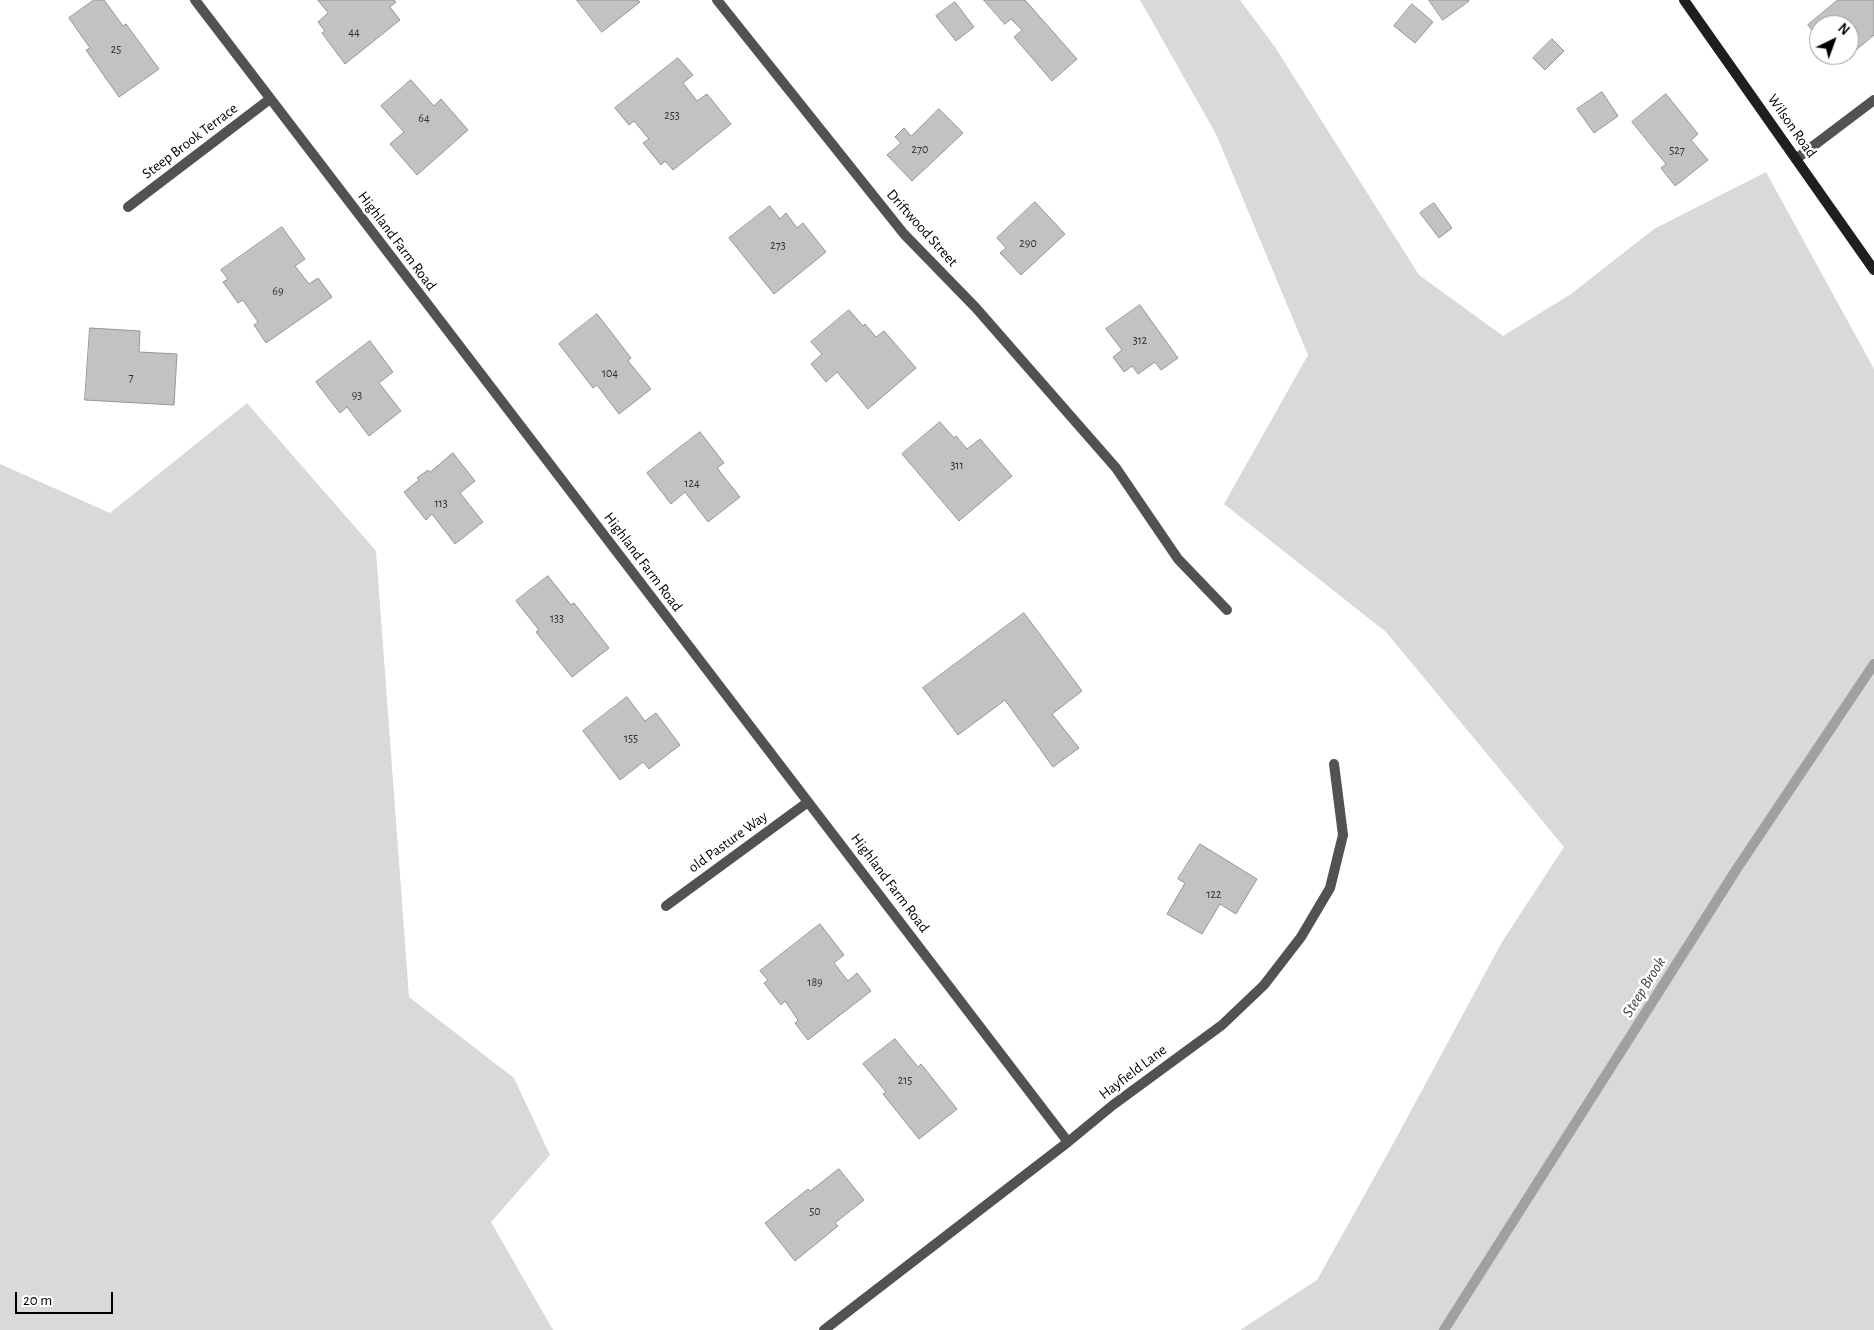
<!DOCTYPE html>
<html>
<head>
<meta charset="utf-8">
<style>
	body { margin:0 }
	#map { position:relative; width:1874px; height:1330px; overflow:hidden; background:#fff; font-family:"Alegreya Sans",sans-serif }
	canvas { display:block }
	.north { position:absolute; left:1809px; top:15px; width:50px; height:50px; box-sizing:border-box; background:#fff; border:1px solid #999; border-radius:50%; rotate:42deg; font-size:14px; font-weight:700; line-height:20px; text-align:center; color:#000 }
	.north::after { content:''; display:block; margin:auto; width:18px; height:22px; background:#000; clip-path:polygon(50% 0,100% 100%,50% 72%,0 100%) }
	.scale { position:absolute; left:15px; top:1292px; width:98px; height:22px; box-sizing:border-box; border:2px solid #000; border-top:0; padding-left:6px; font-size:15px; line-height:18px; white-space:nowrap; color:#000; -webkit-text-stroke:4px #fff; paint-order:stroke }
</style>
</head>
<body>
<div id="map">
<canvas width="1874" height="1330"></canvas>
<div class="north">N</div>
<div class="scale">20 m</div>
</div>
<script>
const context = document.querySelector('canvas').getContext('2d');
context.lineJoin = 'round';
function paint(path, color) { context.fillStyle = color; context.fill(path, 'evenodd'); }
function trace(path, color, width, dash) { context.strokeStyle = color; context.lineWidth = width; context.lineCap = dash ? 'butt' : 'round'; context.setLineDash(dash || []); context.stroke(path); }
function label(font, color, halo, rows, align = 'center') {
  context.font = font + ' "Alegreya Sans",sans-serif'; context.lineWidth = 5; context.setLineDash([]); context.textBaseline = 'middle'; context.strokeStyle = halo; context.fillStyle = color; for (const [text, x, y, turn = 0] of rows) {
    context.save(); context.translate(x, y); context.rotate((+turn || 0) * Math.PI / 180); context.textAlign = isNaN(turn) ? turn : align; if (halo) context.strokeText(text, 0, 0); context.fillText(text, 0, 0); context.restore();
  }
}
const green = new Path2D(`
	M1140,0H1240L1275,47L1419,275L1503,336L1571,294L1654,229L1766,172L1874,369V1330H1240L1317,1280L1393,1144L1502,942L1564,847L1386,632L1224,504L1308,355L1216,134Z
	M247,403L376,551L409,997L514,1078L550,1155L491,1222L553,1330H0V464L110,513Z`);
const stream = new Path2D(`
	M1444,1330L1738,867L1874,664`);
const building = new Path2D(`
	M94,0H104L123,26L126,24L159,69L119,97L86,50L90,48L69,18Z
	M318,0H394L396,2L390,7L400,20L345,64L322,33L325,31L318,22L328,13Z
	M577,0H638L640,2L602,32Z
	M984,0H1025L1077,59L1052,81L1014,37L1022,30L1011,19L1005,24Z
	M1429,0H1468L1469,1L1443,20Z
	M1838,0H1874V35L1839,64L1832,55H1849V25H1819V39L1808,25Z
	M955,2L974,27L956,41L936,16Z
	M1412,4L1433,22L1415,43L1394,26Z
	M1552,39L1564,51L1545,70L1533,58Z
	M678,58L693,75L683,83L697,101L707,94L731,124L673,170L665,161L661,165L643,143L649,139L634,121L629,125L615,108Z
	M411,80L434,106L441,99L468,130L417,175L390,144L404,132L381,106Z
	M1602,92L1618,116L1594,133L1577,109Z
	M1666,94L1698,134L1691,140L1708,160L1675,186L1661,168L1666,164L1632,122Z
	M939,109L963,133L912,181L887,155L901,143L895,137L904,128L911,136Z
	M1035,202L1065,234L1021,275L1000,253L1006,248L997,238Z
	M1434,203L1452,228L1439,238L1420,213Z
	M770,206L780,219L786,213L797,228L803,223L826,252L774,294L729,238Z
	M282,227L305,259L295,266L309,284L318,278L332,297L266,343L254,325L258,322L243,300L238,303L223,282L228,279L221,270Z
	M1140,305L1178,358L1161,370L1155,362L1138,374L1132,366L1124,372L1113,357L1122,350L1106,329Z
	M849,310L863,326L865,324L876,337L884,331L916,368L868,409L837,372L826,382L811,364L822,354L811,342Z
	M597,314L631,358L628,361L651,389L619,414L597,385L593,388L559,344Z
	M90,328L140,331L139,352L177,354L174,405L85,400Z
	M370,341L393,372L379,383L401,411L369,436L347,407L340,413L316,382Z
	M940,422L954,438L956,436L967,449L980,439L1012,476L959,521L902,454Z
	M700,432L724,463L717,468L740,497L708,522L685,492L671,504L647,473Z
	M453,453L475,481L460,493L483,522L455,544L432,514L426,520L404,492L419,480L417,478L428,470L430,472Z
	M548,576L571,605L574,603L609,648L572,677L536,632L539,630L516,601Z
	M1024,613L1082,691L1052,714L1079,748L1053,767L1005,700L958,735L923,688Z
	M627,697L645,721L656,713L680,745L649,769L643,762L620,780L583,731Z
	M1200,844L1257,879L1236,914L1220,904L1202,934L1167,914L1185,883L1178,879Z
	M820,924L844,955L834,963L848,981L857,973L871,991L808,1040L795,1023L798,1020L785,1001L781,1005L764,983L768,980L760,971Z
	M895,1039L918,1067L921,1064L957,1109L919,1139L883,1094L886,1092L863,1064Z
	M839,1169L864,1200L835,1223L838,1226L795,1261L765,1223L808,1189L810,1191Z`);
const street = new Path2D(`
	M195,0L1068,1142
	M717,0L904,234L976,308L1116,468L1178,559L1227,610
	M1796,159L1874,100
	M128,207L270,99
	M666,906L808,802
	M824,1330L1068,1142L1113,1105L1222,1025L1264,985L1301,937L1330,888L1343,835L1334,764`);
const secondary = new Path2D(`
	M1684,0L1874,270`);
const numberNames = [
	["44",354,32],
	["25",116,49],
	["253",672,115],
	["64",424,118],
	["270",920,149],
	["527",1677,150],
	["290",1028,243],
	["273",778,245],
	["69",278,291],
	["312",1140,340],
	["104",610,373],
	["7",131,377],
	["93",357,395],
	["311",957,465],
	["124",692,483],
	["113",441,503],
	["133",557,618],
	["155",631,738],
	["122",1214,894],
	["189",815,982],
	["215",905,1080],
	["50",815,1211]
];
const streetNames = [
	["Wilson Road",1792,126,55],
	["Steep Brook Terrace",190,141,-37],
	["Driftwood Street",922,228,48],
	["Highland Farm Road",397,241,53],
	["Highland Farm Road",643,562,53],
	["old Pasture Way",728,842,-36],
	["Highland Farm Road",890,883,53],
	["Hayfield Lane",1133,1072,-37]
];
const waterNames = [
	["Steep Brook",1644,987,-58]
];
paint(green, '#d9d9d9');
trace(stream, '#a0a0a0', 10);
paint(building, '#c2c2c2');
trace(building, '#969696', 1);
trace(street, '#525252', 10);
trace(secondary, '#1f1f1f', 10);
label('12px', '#303030', null, numberNames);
label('15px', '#000', '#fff', streetNames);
label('italic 16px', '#414141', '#fff', waterNames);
</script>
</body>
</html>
